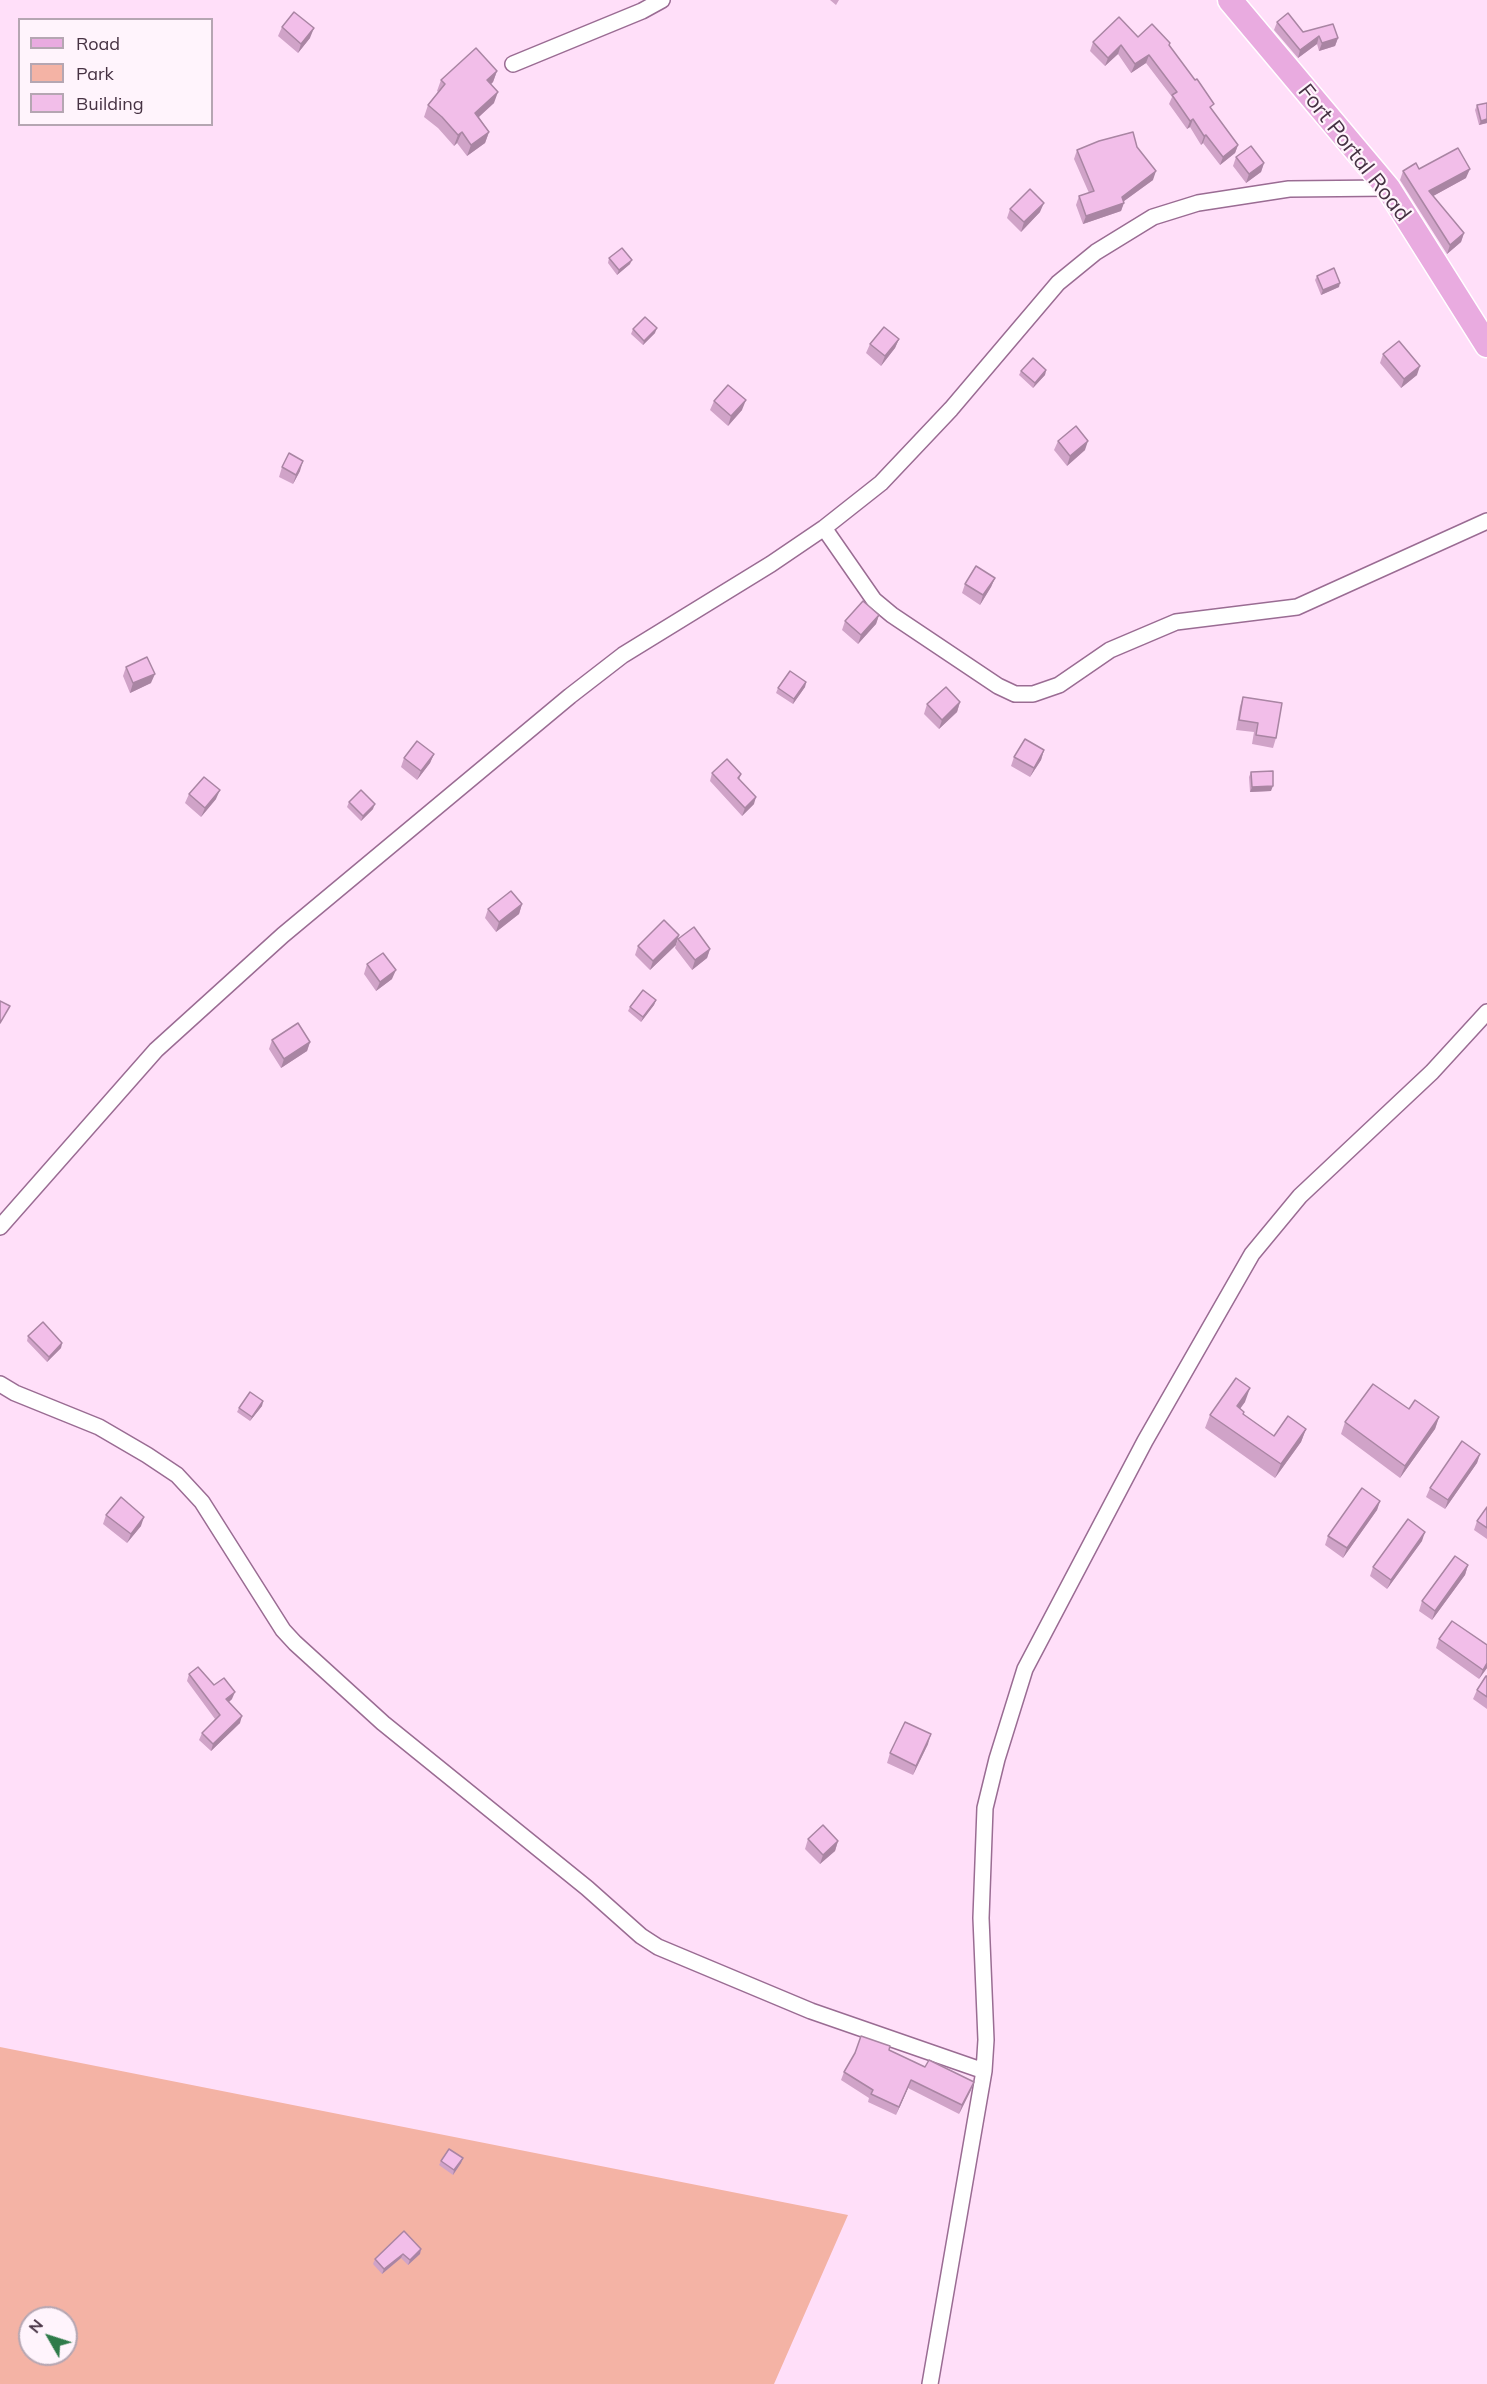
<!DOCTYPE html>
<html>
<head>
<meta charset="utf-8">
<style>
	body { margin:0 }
	#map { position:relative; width:1487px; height:2384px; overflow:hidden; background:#ffdff9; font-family:Mulish,sans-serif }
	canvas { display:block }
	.legend { position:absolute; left:18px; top:18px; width:195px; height:108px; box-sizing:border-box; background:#fff4fc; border:2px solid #b5a6b2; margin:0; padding:8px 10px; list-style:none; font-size:18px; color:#463243 }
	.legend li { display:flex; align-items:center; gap:12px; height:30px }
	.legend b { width:30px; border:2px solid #b5a6b2 }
	.north { position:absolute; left:18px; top:2306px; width:60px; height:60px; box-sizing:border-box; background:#fff4fc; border:2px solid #b5a6b2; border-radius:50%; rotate:309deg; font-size:16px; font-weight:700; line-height:24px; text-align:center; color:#463243 }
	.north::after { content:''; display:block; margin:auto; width:21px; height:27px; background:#2f7b4a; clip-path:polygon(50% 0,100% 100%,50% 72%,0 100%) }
</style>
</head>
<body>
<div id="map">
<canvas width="1487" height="2384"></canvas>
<ul class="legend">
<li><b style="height:8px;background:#e9abe0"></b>Road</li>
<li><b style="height:16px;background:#f4b3a5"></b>Park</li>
<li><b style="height:16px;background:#f2bee9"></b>Building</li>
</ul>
<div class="north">N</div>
</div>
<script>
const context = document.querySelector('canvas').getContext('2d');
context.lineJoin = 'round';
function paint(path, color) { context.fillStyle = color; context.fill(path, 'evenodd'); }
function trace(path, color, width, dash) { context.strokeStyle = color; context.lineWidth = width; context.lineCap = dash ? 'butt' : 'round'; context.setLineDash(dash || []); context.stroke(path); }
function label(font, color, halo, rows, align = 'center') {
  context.font = font + ' Mulish,sans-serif'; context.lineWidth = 4.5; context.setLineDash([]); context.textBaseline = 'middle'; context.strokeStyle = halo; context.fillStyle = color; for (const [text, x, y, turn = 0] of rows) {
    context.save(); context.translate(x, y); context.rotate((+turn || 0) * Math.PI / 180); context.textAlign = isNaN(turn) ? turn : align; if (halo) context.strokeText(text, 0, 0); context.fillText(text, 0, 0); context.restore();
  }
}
const green = new Path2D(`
	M0,2047L848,2215L774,2384H0ZM30,2318H66V2354H30Z`);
const minor = new Path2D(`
	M513,64L642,11L662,0
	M824,528L874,600L892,615L998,686L1015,694H1033L1059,685L1110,650L1176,622L1297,607L1487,521
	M0,1227L156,1050L283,935L570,696L623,655L771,564L824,528L881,483L951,409L1058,283L1096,252L1153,217L1198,203L1289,189L1388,188
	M0,1384L15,1393L99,1427L147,1455L177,1475L202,1502L283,1630L295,1643L383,1723L587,1888L641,1936L658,1947L811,2011L984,2071
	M930,2384L984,2071L986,2040L981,1918L985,1808L997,1759L1025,1669L1145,1441L1252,1254L1300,1196L1432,1072L1487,1012`);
const primary = new Path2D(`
	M1230,0L1388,188L1487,345`);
const wall = new Path2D(`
	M830,0H839L836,5Z
	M1277,22L1303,32L1338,38L1335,46L1319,51L1317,44L1298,58L1274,30Z
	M282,27L310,38L298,53L278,36Z
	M1138,37L1170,46L1212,110L1238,145L1235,153L1220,165L1203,143L1201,145L1190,127L1187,129L1169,104L1172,97L1146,63L1131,73L1118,54L1105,66L1090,51L1093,42Z
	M497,71L493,82L491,84L494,103L479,117L489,132L485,143L467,156L457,143L454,146L438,128L424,117L428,105L438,92L437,91L441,80Z
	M1487,103V123L1479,125L1475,110L1477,105Z
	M1137,147L1153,180L1124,201L1121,211L1083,224L1076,205L1079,196L1089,193L1074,159L1077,150Z
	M1236,157L1264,163L1261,172L1246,183L1233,166Z
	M1419,169L1466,178L1433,196L1464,233L1461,242L1447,254L1400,180L1403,171Z
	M1010,209L1040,212L1021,232L1007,218Z
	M609,258L630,264L617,275L608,263Z
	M1317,276L1339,287L1321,295L1315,280Z
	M633,329L655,333L643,345L631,334Z
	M899,339L895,348L881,366L866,353L870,344Z
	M1383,354L1417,375L1401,388L1380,363Z
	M1046,370L1045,375L1033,388L1019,375L1021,371Z
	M714,401L742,410L728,426L710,410Z
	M1058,441L1085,450L1067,466L1054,450Z
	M282,467L300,471L293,484L279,477Z
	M995,578L991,587L980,605L962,593L965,584Z
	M879,615L876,624L858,644L842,630L845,621Z
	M126,667L151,683L130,693L123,676Z
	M806,682L805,687L793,704L776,693L778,688Z
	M1243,697L1276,738L1273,748L1252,744L1254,732L1236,730L1240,706Z
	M960,702L957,712L939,729L924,714L927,704Z
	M1044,750L1041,760L1030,777L1011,766L1014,757Z
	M434,754L430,763L417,780L401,767L404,758Z
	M1251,772L1271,791L1250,792L1249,777Z
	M712,773L741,774L739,780L754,804L742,816L710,781Z
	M189,794L216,799L201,817L185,803Z
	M349,802L373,809L361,821L347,807Z
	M522,904L519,914L496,932L485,918L488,909Z
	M678,939L710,949L707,958L692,970L675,948Z
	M676,945L650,970L635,955L638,946Z
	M367,964L392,979L376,991L364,974Z
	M656,1000L654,1005L641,1022L628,1011L630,1007Z
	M272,1040L310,1042L307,1051L281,1068L269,1049Z
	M28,1336L62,1343L61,1348L47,1362L27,1341Z
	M263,1401L262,1406L250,1421L237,1412L239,1408Z
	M1245,1402L1240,1408L1243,1414L1274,1436L1306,1429L1301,1442L1275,1478L1205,1428L1210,1415Z
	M1409,1409L1439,1417L1435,1429L1400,1478L1341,1434L1345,1422Z
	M1480,1454L1477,1463L1445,1509L1426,1497L1430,1488Z
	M1380,1501L1377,1510L1343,1558L1325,1545L1328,1536Z
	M1487,1507V1539L1474,1530L1477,1521Z
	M106,1515L141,1526L127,1543L103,1524Z
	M1422,1541L1387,1589L1370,1576L1373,1567Z
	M1468,1565L1465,1575L1432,1620L1419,1611L1422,1601Z
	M1439,1639L1487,1668L1479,1679L1436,1648Z
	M189,1674L214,1685L232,1699L229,1702L240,1723L211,1751L199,1740L202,1733L215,1719L187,1681Z
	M1487,1676V1709L1473,1699L1477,1690Z
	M928,1744L913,1775L887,1763L890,1753Z
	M808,1839L838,1841L835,1851L820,1864L805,1849Z
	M889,2050L971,2090L959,2114L908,2088L896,2115L868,2102L869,2098L841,2080L844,2072L855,2054Z
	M463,2158L461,2163L453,2175L439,2165L441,2161Z
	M421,2249L420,2254L408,2265L401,2258L382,2274L373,2264L375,2259Z`);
const shadedWall = new Path2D(`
	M314,28L310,38L298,53L301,44Z
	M1319,36L1317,44L1298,58L1300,50Z
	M1338,38L1335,46L1319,51L1322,43Z
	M1121,45L1118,54L1105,66L1108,58Z
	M1149,55L1146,63L1131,73L1135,64Z
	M497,71L493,82L483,92L487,80Z
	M498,92L494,103L471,124L475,113Z
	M1193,119L1190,127L1187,129L1190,121Z
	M1487,119V123L1479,125L1481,121Z
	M462,132L457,143L454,146L458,135Z
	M489,132L485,143L467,156L471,145Z
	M1206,135L1203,143L1201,145L1204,136Z
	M1238,145L1235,153L1220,165L1223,157Z
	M1264,163L1261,172L1246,183L1249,174Z
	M1470,169L1466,178L1426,200L1429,191Z
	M1156,171L1153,180L1120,204L1124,203L1121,211L1083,224L1086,216L1122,197Z
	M1044,203L1040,212L1021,232L1024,222Z
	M1464,233L1461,242L1447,254L1450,245Z
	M632,260L630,264L617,275L619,270Z
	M1340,283L1339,287L1321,295L1323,290Z
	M657,328L655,333L643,345L644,341Z
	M899,339L895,348L881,366L885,356Z
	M1420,366L1417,375L1401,388L1404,379Z
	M1046,370L1045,375L1033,388L1035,383Z
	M746,400L742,410L728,426L731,416Z
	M1088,441L1085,450L1067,466L1070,456Z
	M303,461L300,471L293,484L296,475Z
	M995,578L991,587L980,605L983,595Z
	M879,615L876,624L858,644L861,635Z
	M155,674L151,683L130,693L133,683Z
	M806,682L805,687L793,704L794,699Z
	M960,702L957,712L939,729L942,720Z
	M1044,750L1041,760L1030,777L1034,768Z
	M434,754L430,763L417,780L421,771Z
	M1273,786L1271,791L1250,792L1252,787Z
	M220,790L216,799L201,817L205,808Z
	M756,797L754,804L742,816L745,808Z
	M375,804L373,809L361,821L363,816Z
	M522,904L519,914L496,932L499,922Z
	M679,935L676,945L650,970L653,961Z
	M710,949L707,958L692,970L695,960Z
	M396,970L392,979L376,991L380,982Z
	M656,1000L654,1005L641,1022L643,1017Z
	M310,1042L307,1051L281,1068L284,1059Z
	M62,1343L61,1348L47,1362L49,1357Z
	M1250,1388L1245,1402L1232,1420L1237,1406Z
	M263,1401L262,1406L250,1421L252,1417Z
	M1439,1417L1435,1429L1400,1478L1405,1466Z
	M1306,1429L1301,1442L1275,1478L1281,1464Z
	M1480,1454L1477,1463L1445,1509L1448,1500Z
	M1380,1501L1377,1510L1343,1558L1347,1548Z
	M144,1517L141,1526L127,1543L131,1534Z
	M1425,1532L1422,1541L1387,1589L1391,1580Z
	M1468,1565L1465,1575L1432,1620L1435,1611Z
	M1487,1663V1668L1479,1679L1483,1670Z
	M235,1692L232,1699L224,1706L226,1699Z
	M242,1716L240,1723L211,1751L213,1744Z
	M931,1734L928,1744L913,1775L916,1766Z
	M838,1841L835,1851L820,1864L823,1855Z
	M911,2080L908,2088L896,2115L899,2107Z
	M974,2082L971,2090L959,2114L962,2105Z
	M463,2158L461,2163L453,2175L454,2170Z
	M421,2249L420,2254L408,2265L410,2260Z
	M403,2254L401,2258L382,2274L384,2269Z`);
const building = new Path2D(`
	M294,12L314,28L301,44L282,27Z
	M1288,13L1303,32L1333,24L1338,38L1322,43L1319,36L1300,50L1277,22Z
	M1119,17L1138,37L1152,24L1170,43L1169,45L1195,80L1197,79L1214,104L1210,107L1238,145L1223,157L1206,135L1204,136L1193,119L1190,121L1172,95L1177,92L1149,55L1135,64L1121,45L1108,58L1093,42Z
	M476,48L497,71L487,80L498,92L475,113L489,132L471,145L462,132L458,135L442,117L428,105L445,84L441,80Z
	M1487,103V119L1481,121L1477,105Z
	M1133,132L1137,147L1156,171L1122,197L1124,203L1086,216L1079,196L1094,191L1077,150L1099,141Z
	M1251,146L1264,163L1249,174L1236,157Z
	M1458,148L1470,169L1429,191L1464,233L1450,245L1403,171L1416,163L1419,169Z
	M1030,189L1044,203L1024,222L1010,209Z
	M622,248L632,260L619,270L609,258Z
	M1334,268L1340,283L1323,290L1317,276Z
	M645,317L657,328L644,341L633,329Z
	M884,327L899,339L885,356L870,344Z
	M1399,341L1420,366L1404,379L1383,354Z
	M1033,358L1046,370L1035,383L1021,371Z
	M728,385L746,400L731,416L714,401Z
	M1076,426L1088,441L1070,456L1058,441Z
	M289,453L303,461L296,475L282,467Z
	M976,566L995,578L983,595L965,584Z
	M863,601L879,615L861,635L845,621Z
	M147,657L155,674L133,683L126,667Z
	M790,671L806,682L794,699L778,688Z
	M946,687L960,702L942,720L927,704Z
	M1243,697L1282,703L1276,738L1256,735L1258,723L1239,720Z
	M1025,739L1044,750L1034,768L1014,757Z
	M417,741L434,754L421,771L404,758Z
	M727,759L741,774L738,778L756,797L745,808L712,773Z
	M1273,771V786L1252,787L1251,772Z
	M204,777L220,790L205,808L189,794Z
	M361,790L375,804L363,816L349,802Z
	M511,891L522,904L499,922L488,909Z
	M664,920L679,935L653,961L638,946Z
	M694,927L710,949L695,960L678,939Z
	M383,953L396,970L380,982L367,964Z
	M643,990L656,1000L643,1017L630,1007Z
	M0,1001L10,1006L0,1023Z
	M298,1023L310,1042L284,1059L272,1040Z
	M43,1322L62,1343L49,1357L28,1336Z
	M1236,1378L1250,1388L1237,1406L1244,1412L1243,1414L1274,1436L1288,1416L1306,1429L1281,1464L1210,1415Z
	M1373,1384L1409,1409L1415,1400L1439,1417L1405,1466L1345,1422Z
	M250,1392L263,1401L252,1417L239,1408Z
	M1462,1441L1480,1454L1448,1500L1430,1488Z
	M1362,1488L1380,1501L1347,1548L1328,1536Z
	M121,1497L144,1517L131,1534L106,1515Z
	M1487,1507V1528L1477,1521Z
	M1408,1519L1425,1532L1391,1580L1373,1567Z
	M1455,1556L1468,1565L1435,1611L1422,1601Z
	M1452,1621L1487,1645V1663L1483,1670L1439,1639Z
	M198,1667L214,1685L224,1678L235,1692L226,1699L242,1716L213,1744L202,1733L220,1715L189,1674Z
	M1486,1676H1487V1697L1477,1690Z
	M905,1722L931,1734L916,1766L890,1753Z
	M823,1825L838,1841L823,1855L808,1839Z
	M861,2036L890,2046L889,2050L925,2067L929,2060L974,2082L962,2105L911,2080L899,2107L871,2094L873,2090L844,2072L855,2053Z
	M449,2149L463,2158L454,2170L441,2161Z
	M404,2231L421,2249L410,2260L403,2254L384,2269L375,2259Z`);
const streetNames = [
	["Fort Portal Road",1354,153,52]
];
paint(green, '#f4b3a5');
trace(minor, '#9a6c93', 18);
trace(primary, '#fff', 27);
trace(minor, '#fff', 15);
trace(primary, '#e9abe0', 24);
paint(wall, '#d0a3c8');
paint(shadedWall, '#a985a3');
paint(building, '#f2bee9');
trace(building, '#a985a3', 1.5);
label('22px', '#463243', '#fff4fc', streetNames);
</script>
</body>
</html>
